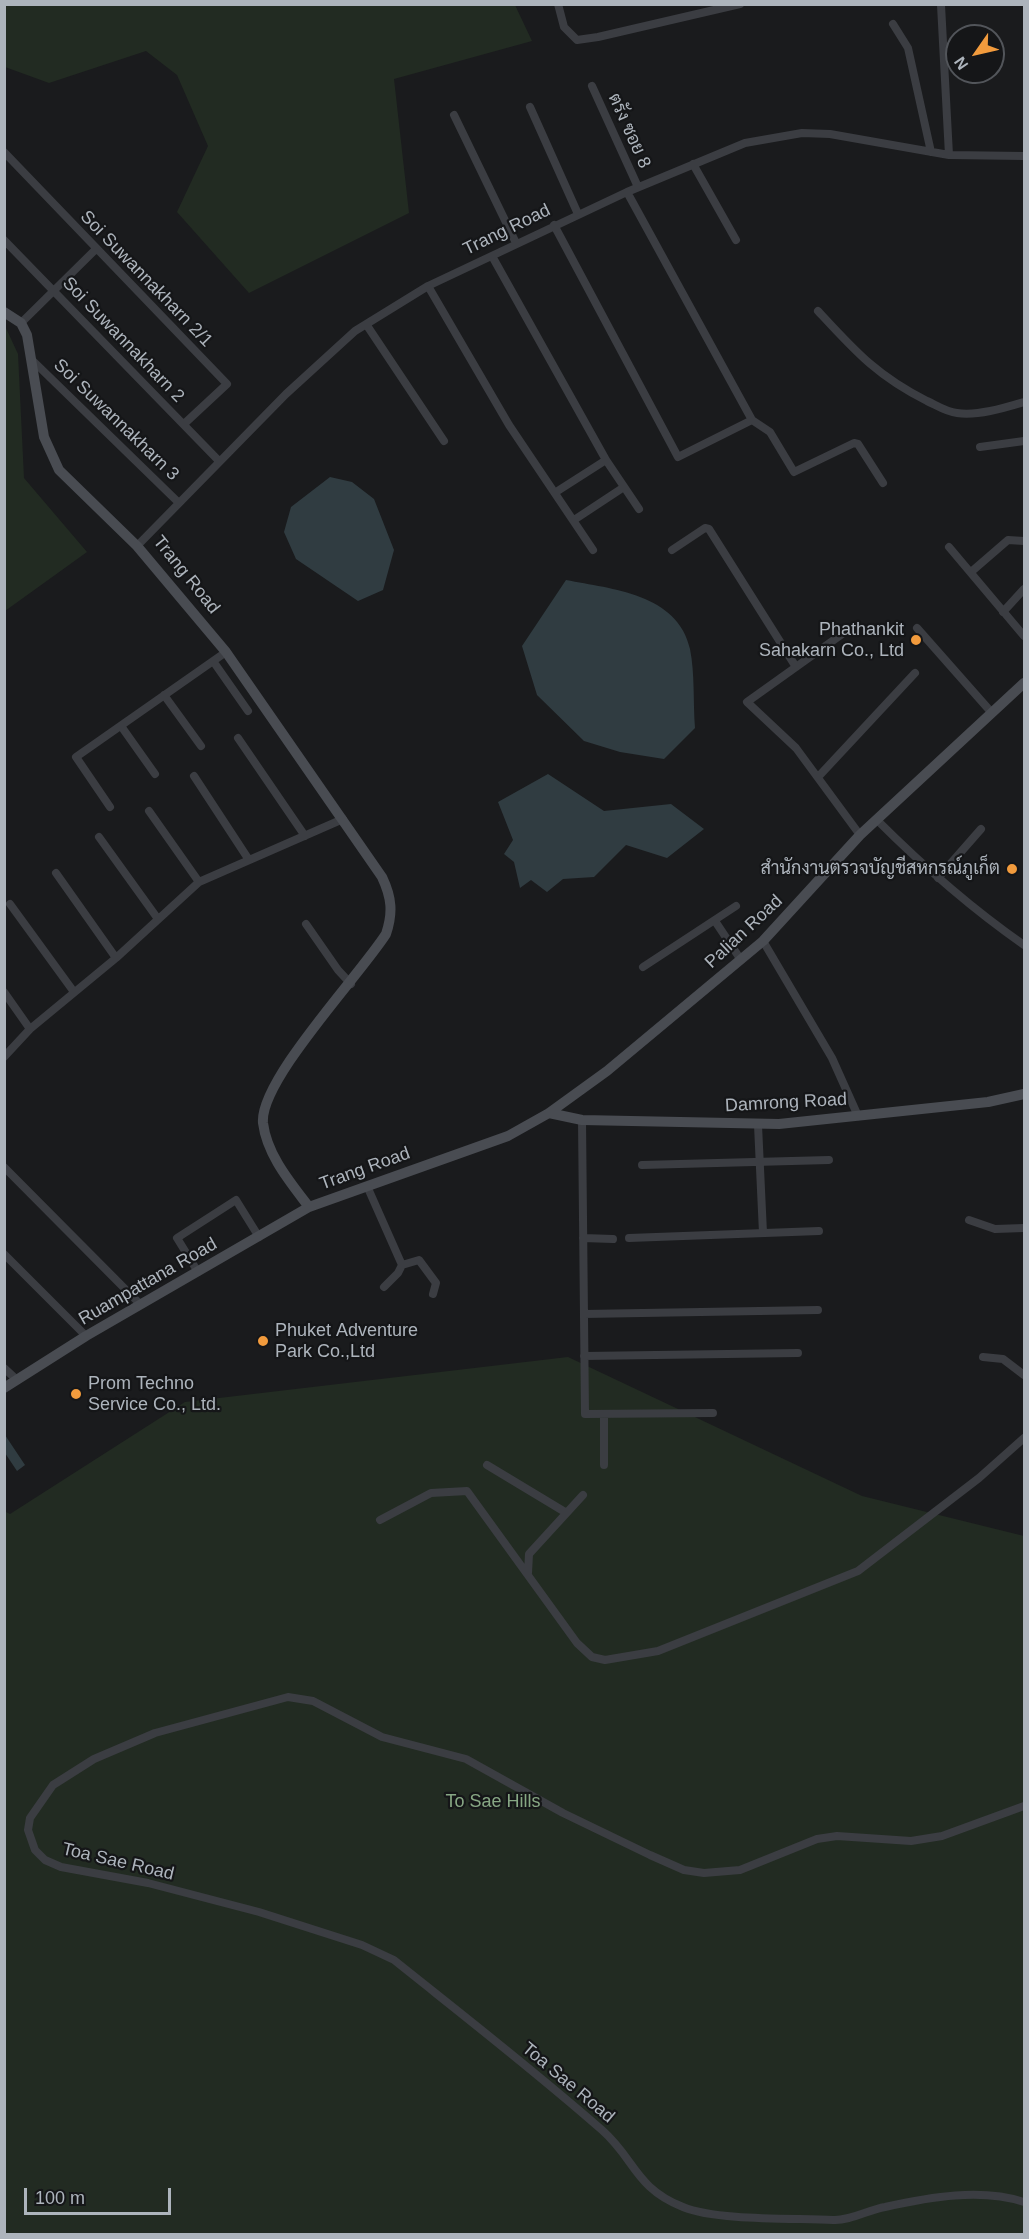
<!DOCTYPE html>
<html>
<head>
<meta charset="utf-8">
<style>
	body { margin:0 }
	#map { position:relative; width:1029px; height:2239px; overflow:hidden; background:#1a1b1d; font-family:Arial,sans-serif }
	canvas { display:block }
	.frame { position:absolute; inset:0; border:6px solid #adb4bc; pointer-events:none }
	.north { position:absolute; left:945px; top:24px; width:60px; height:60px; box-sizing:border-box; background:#151618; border:2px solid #52555a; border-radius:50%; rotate:236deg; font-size:16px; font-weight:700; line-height:24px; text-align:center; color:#adb4bc }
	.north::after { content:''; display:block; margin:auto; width:21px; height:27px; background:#f29b3d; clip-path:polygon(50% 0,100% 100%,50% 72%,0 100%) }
	.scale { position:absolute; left:24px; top:2188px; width:147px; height:27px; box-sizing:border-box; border:3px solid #adb4bc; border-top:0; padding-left:8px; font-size:18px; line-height:21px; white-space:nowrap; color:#adb4bc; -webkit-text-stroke:4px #151618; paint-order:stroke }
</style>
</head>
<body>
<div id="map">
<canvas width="1029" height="2239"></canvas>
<div class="frame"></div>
<div class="north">N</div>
<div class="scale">100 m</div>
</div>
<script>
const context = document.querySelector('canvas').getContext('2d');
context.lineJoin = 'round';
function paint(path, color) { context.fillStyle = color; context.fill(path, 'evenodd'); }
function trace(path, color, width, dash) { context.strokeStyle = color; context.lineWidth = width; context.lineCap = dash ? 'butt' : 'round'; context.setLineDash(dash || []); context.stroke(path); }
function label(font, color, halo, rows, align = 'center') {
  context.font = font + ' Arial,Sarabun,sans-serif'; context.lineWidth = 4.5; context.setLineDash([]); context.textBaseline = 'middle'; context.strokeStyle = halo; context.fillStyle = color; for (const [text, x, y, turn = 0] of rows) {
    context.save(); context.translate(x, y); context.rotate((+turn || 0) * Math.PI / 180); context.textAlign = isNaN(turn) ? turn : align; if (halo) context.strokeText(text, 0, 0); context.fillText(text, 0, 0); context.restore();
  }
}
const green = new Path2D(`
	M5,4L515,5L532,41L394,79L409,213L249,293L177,212L208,146L177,75L146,51L49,83L5,67Z
	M5,326L18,354L24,478L87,552L5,611Z
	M568,1357L862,1496L1024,1536V2234H5L4,1511L10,1514L185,1402Z`);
const water = new Path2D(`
	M330,477L352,482L374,499L394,550L383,590L358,601L296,559L284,532L291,507Z
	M566,580C612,589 678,594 690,649C695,674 693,702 695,728L664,759L620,752L584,741L537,695L522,646Z
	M548,774L604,811L671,804L704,829L667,858L626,845L594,877L563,879L547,892L531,880L520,888L514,862L504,854L513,840L498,802Z
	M5,1435L25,1465L17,1471L5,1453Z`);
const street = new Path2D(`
	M558,4L564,27L577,40L598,37L740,4
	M941,5L949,155
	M893,24L908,48L931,152
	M592,86L638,187
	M530,107L578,214
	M454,115L516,243
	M4,152L227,384L184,424
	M693,164L736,240
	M627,192L752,420L770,432L794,472L854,443L858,444L883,483
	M554,225L678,457L752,420
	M4,240L219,461
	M492,256L606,460L639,509
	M428,286L509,425L593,550
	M818,311C855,351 877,376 927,401C936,405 946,412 957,413C978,416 1004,408 1024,402
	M21,323L96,249
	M366,324L444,441
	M32,360L179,503
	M980,447L1024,441
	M556,492L606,460
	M574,520L624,487
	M137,546L286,394L355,331L428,286L627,192L745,143L802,133L830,134L949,155L1024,156
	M949,547L1024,636
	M672,550L705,528L709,529L796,667
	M971,572L1008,540L1024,541
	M1003,612L1024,589
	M917,628L992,713
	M845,632L747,702L796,748L860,835
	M213,661L248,711
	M164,695L201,746
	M121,726L155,774
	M238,738L305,836
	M194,776L249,860
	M819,776L915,673
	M110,807L76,757L226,652
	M149,811L199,882
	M877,820C923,866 971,908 1024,945
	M99,837L158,919
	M56,873L116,958
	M938,878L981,829
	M10,904L74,992
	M715,921L741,960
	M306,924L338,970L351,984
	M763,941L832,1058L858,1116
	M643,967L736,906
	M4,992L30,1029
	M4,1057L30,1029L116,958L199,882L343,819
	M582,1120L585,1414L713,1413
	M758,1125L763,1233
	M642,1165L829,1160
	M4,1167L140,1304
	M367,1186L402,1265L419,1260L436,1283L433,1294
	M969,1220L995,1229L1024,1228
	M583,1238L613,1239
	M629,1238L819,1231
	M4,1254L86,1336
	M198,1272L177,1238L236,1200L259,1237
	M384,1287L398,1273L402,1265
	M584,1314L818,1310
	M584,1356L798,1353
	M983,1357L1003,1359L1024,1375
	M4,1368L17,1380
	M604,1414V1465
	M487,1465L565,1512
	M380,1520L431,1493L467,1491L577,1643L592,1657L605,1660L658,1651L858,1571L979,1478L1024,1438
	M528,1573L529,1554L583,1495
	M1024,1806L942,1836L911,1841L837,1836L817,1839L740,1870L704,1873L684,1870L650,1855L563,1813L466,1759L382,1737L313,1701L288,1697L155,1733L94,1759L53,1785L30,1818L28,1830L35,1850L45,1860L61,1867L148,1883L259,1912L362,1945L394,1960C464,2016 535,2071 602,2130C635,2159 635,2188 683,2207C717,2221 794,2218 833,2220C850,2221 868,2210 885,2207C930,2197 981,2188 1024,2202`);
const secondary = new Path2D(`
	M4,312L21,323L27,335L44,437L59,470L137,546L226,652L382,877C392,898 393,913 386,934C360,975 259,1081 263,1123C267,1155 290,1182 309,1207
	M549,1113L582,1120L779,1124L988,1102L1024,1094
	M4,1388L86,1336L309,1207L508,1136L549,1113L607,1071L763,941L860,835L1024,683`);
const markers = [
	[916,640,6,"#f29b3d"],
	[1012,869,6,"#f29b3d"],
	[263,1341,6,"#f29b3d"],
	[76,1394,6,"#f29b3d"]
];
const streetNames = [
	["ตรัง ซอย 8",629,131,66],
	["Trang Road",507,230,-26],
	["Soi Suwannakharn 2/1",146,279,46],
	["Soi Suwannakharn 2",123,340,46],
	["Soi Suwannakharn 3",116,420,44],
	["Trang Road",186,575,51],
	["Palian Road",744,932,-43],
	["Damrong Road",786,1103,-3],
	["Trang Road",365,1169,-20],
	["Ruampattana Road",148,1282,-30],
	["Toa Sae Road",118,1862,13],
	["Toa Sae Road",568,2083,40]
];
const poiNames = [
	["Phathankit",904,630],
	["Sahakarn Co., Ltd",904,651],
	["สำนักงานตรวจบัญชีสหกรณ์ภูเก็ต",1000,869],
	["Phuket Adventure",275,1331,"left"],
	["Park Co.,Ltd",275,1352,"left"],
	["Prom Techno",88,1384,"left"],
	["Service Co., Ltd.",88,1405,"left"]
];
const parkNames = [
	["To Sae Hills",493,1802]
];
paint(green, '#222b22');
paint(water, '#303c41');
trace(street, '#3b3d42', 8);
trace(secondary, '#494c52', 10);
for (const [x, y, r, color] of markers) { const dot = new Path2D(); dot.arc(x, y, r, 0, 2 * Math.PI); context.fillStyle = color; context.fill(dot); trace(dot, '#151618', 2); }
label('18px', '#adb4bc', '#151618', streetNames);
label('18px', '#adb4bc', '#151618', poiNames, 'right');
label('18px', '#87a784', '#151618', parkNames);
</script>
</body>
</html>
